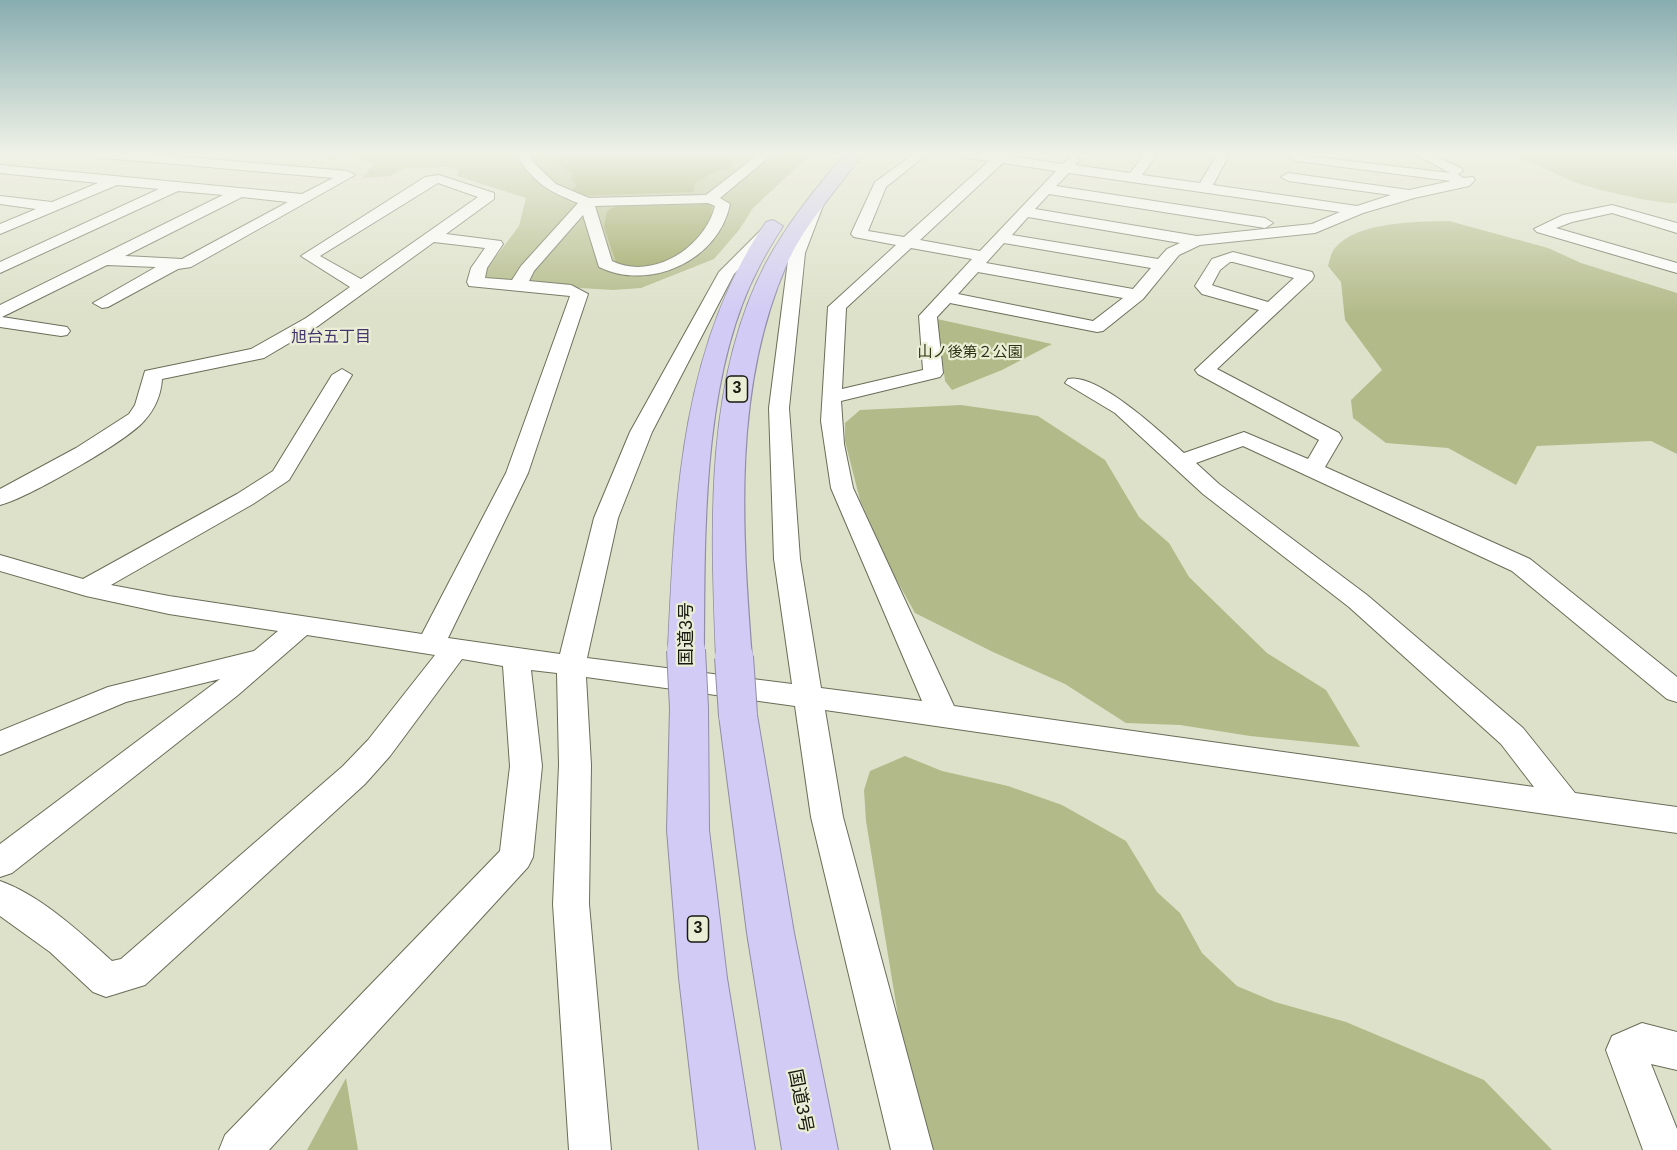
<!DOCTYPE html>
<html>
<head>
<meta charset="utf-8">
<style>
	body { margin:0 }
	canvas { display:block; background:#dde1c9 }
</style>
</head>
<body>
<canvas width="1677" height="1150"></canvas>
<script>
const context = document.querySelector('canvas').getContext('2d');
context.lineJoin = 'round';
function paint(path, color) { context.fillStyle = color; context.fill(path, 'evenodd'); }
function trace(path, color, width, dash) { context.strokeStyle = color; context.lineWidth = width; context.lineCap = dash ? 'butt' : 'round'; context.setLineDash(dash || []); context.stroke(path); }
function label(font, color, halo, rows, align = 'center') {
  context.font = font + ' Arial,"Noto Sans JP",sans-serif'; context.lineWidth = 4.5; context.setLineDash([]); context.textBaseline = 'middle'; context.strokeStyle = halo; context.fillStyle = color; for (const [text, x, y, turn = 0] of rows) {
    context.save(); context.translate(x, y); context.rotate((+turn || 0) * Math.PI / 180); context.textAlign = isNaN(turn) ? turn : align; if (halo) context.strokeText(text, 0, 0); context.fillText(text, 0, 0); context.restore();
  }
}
const green = new Path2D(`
	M325,153H812L753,208L739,230L714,259L641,288L613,290L529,285L526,282L550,247L520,243L543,246L513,285L478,281L519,226L526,198L457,176L459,170L446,167L404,168L390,176L362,178L375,163L350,157L330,160L323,155Z
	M1504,153H1677V203C1656,204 1598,190 1577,183C1552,174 1531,159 1504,153Z
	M1449,221L1548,248L1581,263L1677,293V454L1651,441L1537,446L1516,485L1448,448L1386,443L1353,418L1351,400L1382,370L1345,320L1341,282L1328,266C1330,260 1331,252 1335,248C1357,221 1417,222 1449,221Z
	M937,319L1052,344L1002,370L952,390L945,381Z
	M961,405L1038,416L1105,460L1139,517L1169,543L1189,577L1267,653L1326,690L1360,747L1250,736L1180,725L1126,723L1065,684L993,652L915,613L891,570L860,500L845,441V423L860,410Z
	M905,756L942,771L1008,786L1062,805L1126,841L1157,892L1180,913L1202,953L1237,986L1275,1002L1346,1022L1484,1080L1552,1150H932L901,1034L866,821L864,790L870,771Z
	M346,1078L358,1150H307Z`);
const water = new Path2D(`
	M550,153H739L741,154L734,158L730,168L715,172L695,183L693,192L577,196L570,193L576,185L571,179L572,174L550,156Z
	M712,204C712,214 709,227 703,236C688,259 642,271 617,265L604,227L607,211L616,206Z`);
const minor = new Path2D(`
	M88,153H139L348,171L355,175L191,267L178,269L108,307L102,308L93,303L156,267L107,265L2,317L67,327L70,331L67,335L61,336L0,327V305L223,195L178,191L0,273V262L159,189L117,185L0,234V224L36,209L0,204V196L52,202L98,183L0,173V165L302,194L333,178L94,157ZM242,197L288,202L182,259L125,256Z
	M515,153H527L536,165L556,184L589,198L706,195L760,153H774L720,198L730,204C719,260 650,292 599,267L583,215L534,271L529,281L571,285L588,294L528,473L448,638L560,654L594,518L630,432L719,272L764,227L769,225L777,230L734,274L652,432L618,518L587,658L792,684L774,559L769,408L789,253L813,195L820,191L827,195L805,253L789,408L800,559L821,688L922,701L831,488L821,421L828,307L896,245L854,237L851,234L875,182L915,153H929L886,187L868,231L904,237L989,161L961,157L955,153H1012L1010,156L1062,164L1073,156L1080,160L1075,165L1130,173L1145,153H1158L1142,175L1200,183L1218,153H1230L1213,185L1357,206L1391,195L1288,181L1281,177L1288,173L1409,190L1451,181L1296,161L1289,157L1291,154L1450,173L1413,153H1429L1461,168L1463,171L1458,174L1463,178L1473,177L1475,180L1469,186L1414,198L1363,213L1315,233L1200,245L1179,255L1143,299L1103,331L1097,332L950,303L937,317L943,373L940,377L841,401L844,444L853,488L954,706L1534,787L1501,744L1349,607L1203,494L1115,413L1065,383L1068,379C1097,372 1162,433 1184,453L1244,432L1308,459L1319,440L1198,374L1195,370L1259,310L1202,294L1195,286L1212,259L1233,252L1312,272L1314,276L1312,280L1217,369L1339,433L1342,438L1325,467L1530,559L1677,677V702L1667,699L1512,571L1243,446L1196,463L1219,484L1367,595L1523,728L1575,793L1677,807V833L825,710L843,817L933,1150H891L811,817L795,706L586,677L591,765L589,904L611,1150H569L553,904L559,765L557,673L531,670L542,766L533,857L528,867L269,1150H219L225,1135L500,851L510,766L503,666L462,659L390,756L365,784L145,985L106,997L93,992L50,952L0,916V881C40,895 81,933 112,961L121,959L343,766L368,740L435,655L307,635L238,695L12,873L0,877V844L220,679L126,702L0,755V731L108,687L254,651L278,631L169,614L86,596L0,571V555L83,579L237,494L273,471L332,375L342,369L352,375L289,480L253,504L111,585L169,596L422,634L506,473L570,296L469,286L467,282L471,268L485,248L434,242L318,326L264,358L162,379C161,395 155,409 144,421C127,441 26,499 0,505V489L76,448L129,414L135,405L145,371L251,349L306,318L350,287L301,256L425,177L439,175L494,193V199L446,234L501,241L503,244L487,268L485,278L512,280L521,266L578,203C546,190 534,183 515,153ZM1003,163L1056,171L980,251L920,240ZM1069,173L1340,212L1312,224L1197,236L1035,209L1049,194L1265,228L1273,223L1265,218L1056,186ZM438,183L478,197L361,279L320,256ZM708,203L715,206C705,247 653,281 612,261L595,206ZM1028,217L1180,243L1167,249L1158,259L1012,235ZM1004,243L1151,268L1133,289L986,263ZM911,248L972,259L919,316L923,370L842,389L846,308ZM1230,262H1233L1294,278L1268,302L1214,286L1212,285L1220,270ZM978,272L1123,298L1093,321L958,294Z
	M1612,205L1677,223V233L1612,213L1572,222L1556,228L1677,263V273L1537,232L1534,229L1563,215Z
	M1642,1023L1677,1032V1070L1651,1064L1677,1129V1150H1643L1606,1050L1612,1036Z`);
const highway = new Path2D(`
	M846,153H863C837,191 805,222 786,266C733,389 742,526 752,657L747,666L734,669L721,666L716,657C711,527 704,382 766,263C788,222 816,188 846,153Z
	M773,220L783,226C774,240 765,255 758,269C702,377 705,531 704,650L699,659L686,662L673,659L668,650C675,503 680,347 766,222Z
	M689,694L702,698L708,708L709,830L727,978L755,1150H699L679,978L667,830L670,708L676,698Z
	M738,701L752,705L757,715L794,933L838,1150H782L747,933L719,715L724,705Z`);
const highwayBridge = new Path2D(`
	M686,650L689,708
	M734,657L738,715`);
const farParknames = [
	["山ノ後第２公園",970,353]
];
const farNeighbourhoodnames = [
	["旭台五丁目",331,338]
];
const shields = [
	[737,389,21],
	[698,929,21]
];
const shieldNames = [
	["3",737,389],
	["3",698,929]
];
const streetNames = [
	["国道3号",687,634,-90],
	["国道3号",800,1101,79]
];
paint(green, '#b3ba89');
paint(water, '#99a25c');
trace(minor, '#6a6d58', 2);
trace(highway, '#918da5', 2);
paint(minor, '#fff');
paint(highway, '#d2cbf5');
trace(highwayBridge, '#918da5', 40, []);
trace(highwayBridge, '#d2cbf5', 38);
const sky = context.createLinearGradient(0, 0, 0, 314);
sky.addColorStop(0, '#88adb0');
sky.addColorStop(0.49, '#f0f2e7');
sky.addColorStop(1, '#f0f2e700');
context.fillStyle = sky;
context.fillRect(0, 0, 1677, 314);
label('15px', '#303415', '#eaeed5', farParknames);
label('16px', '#42336f', '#eaeed5', farNeighbourhoodnames);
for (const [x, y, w] of shields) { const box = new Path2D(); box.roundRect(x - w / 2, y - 13, w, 26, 4.5); context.fillStyle = '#eaeed5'; context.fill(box); trace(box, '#181910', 1.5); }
label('bold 16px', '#181910', null, shieldNames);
label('18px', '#181910', '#eaeed5', streetNames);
</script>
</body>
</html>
